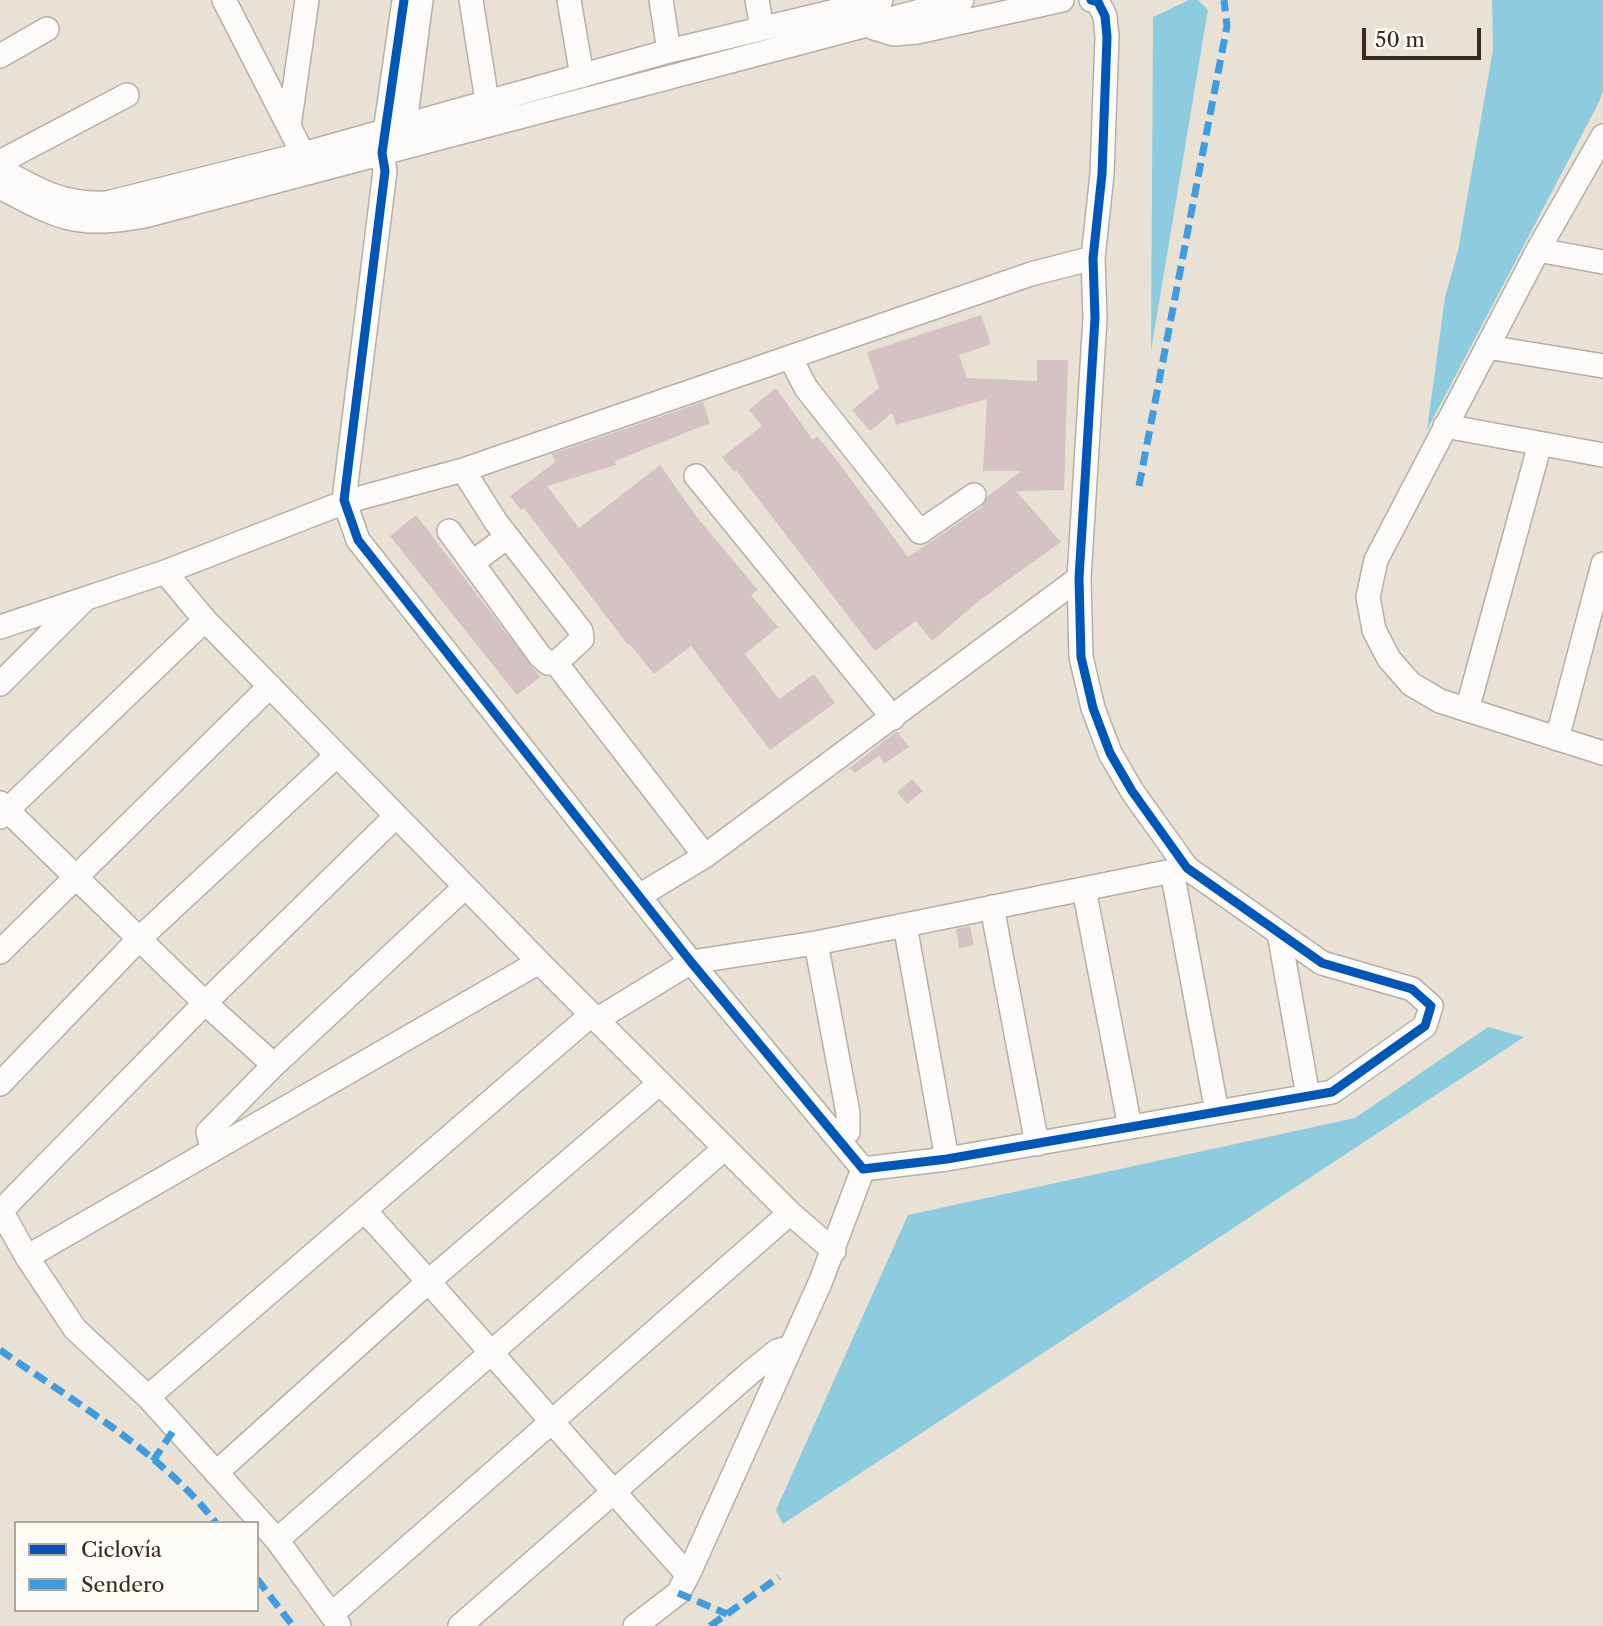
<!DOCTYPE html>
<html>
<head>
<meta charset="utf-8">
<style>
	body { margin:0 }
	#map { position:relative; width:1603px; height:1626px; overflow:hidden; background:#e9e2d4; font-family:"Libre Caslon Text",serif }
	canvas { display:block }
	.legend { position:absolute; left:14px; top:1521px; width:245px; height:91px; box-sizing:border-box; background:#fdfcf7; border:2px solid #afa8a0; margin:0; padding:9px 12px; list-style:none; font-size:21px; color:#3b2a1e }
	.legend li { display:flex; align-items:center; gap:14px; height:35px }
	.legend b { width:35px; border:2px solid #afa8a0 }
	.scale { position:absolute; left:1362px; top:28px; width:119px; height:32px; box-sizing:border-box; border:4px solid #3b2a1e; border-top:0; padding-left:9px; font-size:21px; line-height:24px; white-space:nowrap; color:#3b2a1e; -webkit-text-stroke:5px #fdfcf7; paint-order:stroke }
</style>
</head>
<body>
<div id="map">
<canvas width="1603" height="1626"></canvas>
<ul class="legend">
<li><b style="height:9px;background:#0057b8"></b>Ciclovía</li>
<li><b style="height:9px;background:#3f9ce0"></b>Sendero</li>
</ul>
<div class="scale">50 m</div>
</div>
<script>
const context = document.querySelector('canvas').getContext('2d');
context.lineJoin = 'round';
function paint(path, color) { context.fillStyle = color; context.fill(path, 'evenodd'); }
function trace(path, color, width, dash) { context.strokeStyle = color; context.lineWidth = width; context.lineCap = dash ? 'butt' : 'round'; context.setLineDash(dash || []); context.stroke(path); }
const water = new Path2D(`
	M1189,0H1198L1208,10L1151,351L1153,17Z
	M1492,0H1603V91L1599,102L1427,430L1445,297L1458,251L1493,49Z
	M1488,1027L1524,1037L783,1524L776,1510L908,1215L1355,1118Z`);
const building = new Path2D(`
	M981,315L991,344L959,355L967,378L1037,381V360H1068L1064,490L1016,491L1061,542L980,600L932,641L916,621L875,651L736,470L734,472L722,457L762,426L749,410L776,388L813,440L817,436L839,463L908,557L982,507L988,496L1021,471H983L987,399L896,425L892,413L870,431L852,410L879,388L867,352Z
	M703,402L710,423L615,461L616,465L547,486L579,528L660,465L696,516L758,590L751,595L778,627L745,654L779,699L814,674L835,703L770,750L691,646L654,674L630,644L628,645L524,508L521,510L510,496L555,462L552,454Z
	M416,515L540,677L517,695L390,536Z
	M897,731L909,747L884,764L879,756L855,773L851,768L828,785Z
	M912,779L923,791L907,804L897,792Z
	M970,926L974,945L959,948L956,929Z`);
const minor = new Path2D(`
	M224,0L303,154
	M404,0L382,153L385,171L344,500L358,540L691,962L863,1169
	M471,0L487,101
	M569,0L582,76
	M661,0L669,51
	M757,0L762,28
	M874,28L894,34L917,32L1062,0
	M0,56L47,29
	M289,126L307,0
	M1603,136L1538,250L1376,560L1368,597L1374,630L1389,659L1411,684L1440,701L1603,753
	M403,139L421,0
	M0,162L127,95
	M0,169C38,190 62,205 107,203L303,154L669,51L881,0
	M0,187C60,219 77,228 145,216L962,0
	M1538,250L1603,262
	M1487,347L1603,366
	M790,357L806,388L920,532L974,495
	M1445,426L1603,455
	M696,476L893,718
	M449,531L540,656L548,663H556L582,639L581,631L496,522L463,470
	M472,563L507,537
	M165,572L205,620L539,962L790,1213L834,1251
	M0,627L165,572L345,502L463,470L1031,274L1093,258
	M556,663L705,856
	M0,684L82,602
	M1467,710L1540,444
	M1557,739L1603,564
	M0,803L205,1003L274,1065L208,1132L212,1148
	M0,817L205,620
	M1172,871L1217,1112
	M1084,889L1130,1127
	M639,896L705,856L1079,578
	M992,907L1037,1144
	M905,925L947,1159
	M1279,933L1308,1096
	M816,943L848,1113V1132L839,1137
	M0,952L270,686
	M596,1020L691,962L816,943L1187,868
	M274,1065L465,887
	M0,1084L140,938L337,755
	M863,1169L947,1159L1332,1092L1425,1026L1431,1006L1412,989L1322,963L1187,868L1132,791L1110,753L1093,708L1081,657L1079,578L1095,318L1093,258L1102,174L1107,37L1105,16L1098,2L1091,0
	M0,1209L27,1257L75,1329L148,1397L277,1540L339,1625
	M1,1211L205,1003L396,816
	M365,1211C474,1331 579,1454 688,1575
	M27,1257L539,962
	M148,1397L591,1015
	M216,1473L429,1281L660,1083
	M277,1540L725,1148
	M332,1614L790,1213
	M460,1626L751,1372L777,1351L791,1347
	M635,1626L678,1593L688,1575L820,1283L863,1169`);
const quiet = new Path2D(`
	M1139,486L1227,26L1224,0
	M0,1350C70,1399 164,1454 216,1523
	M153,1461L175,1428
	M257,1579L293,1626
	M678,1593L727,1614
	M710,1626L779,1577`);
const cycleway = new Path2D(`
	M404,0L382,153L385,171L344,500L358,540L691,962L863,1169L947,1159L1332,1092L1425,1026L1431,1006L1412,989L1322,963L1187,868L1132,791L1110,753L1093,708L1081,657L1079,578L1095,318L1093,258L1102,174L1107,37L1105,16L1098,2L1091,0`);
paint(water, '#8dccde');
paint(building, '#d4c3c2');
trace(minor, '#b5afa5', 26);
trace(minor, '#fcfbf9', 23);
trace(quiet, '#3f9ce0', 7, [14, 7]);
trace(cycleway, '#0057b8', 9);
</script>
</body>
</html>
